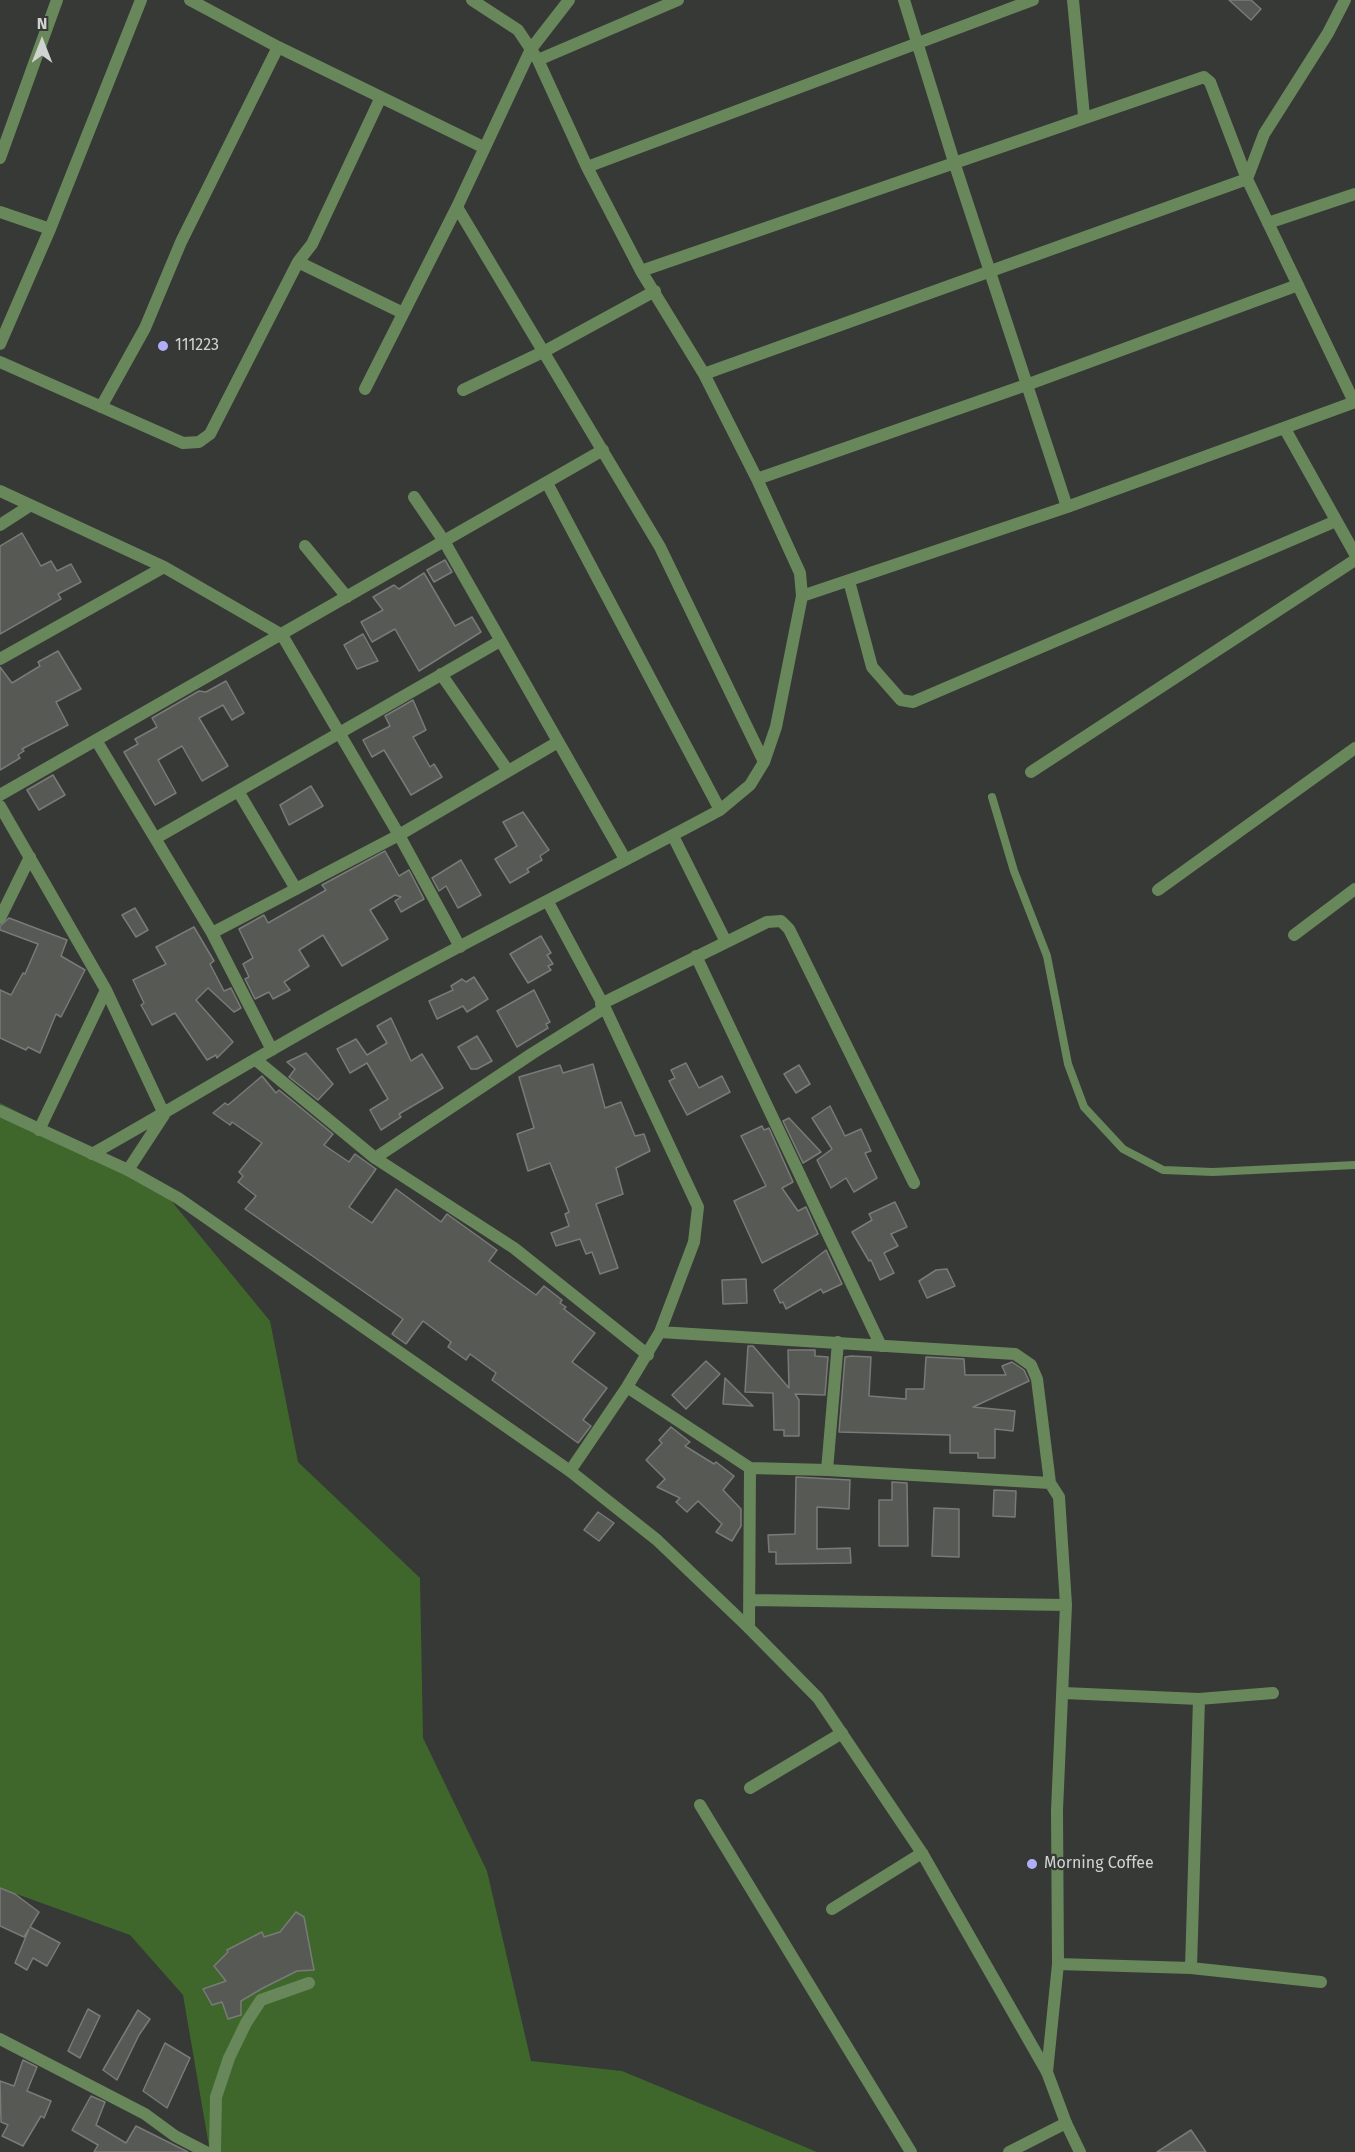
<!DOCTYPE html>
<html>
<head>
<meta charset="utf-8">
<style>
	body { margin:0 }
	#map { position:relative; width:1355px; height:2152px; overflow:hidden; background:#363935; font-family:"Fira Sans",sans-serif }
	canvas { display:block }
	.north { position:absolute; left:12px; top:12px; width:60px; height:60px; -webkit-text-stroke:4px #363935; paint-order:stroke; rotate:0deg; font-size:16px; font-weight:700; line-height:24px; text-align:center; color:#d1d3d1 }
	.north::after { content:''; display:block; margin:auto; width:21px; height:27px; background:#d1d3d1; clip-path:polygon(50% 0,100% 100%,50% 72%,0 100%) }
</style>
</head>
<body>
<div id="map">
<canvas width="1355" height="2152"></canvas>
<div class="north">N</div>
</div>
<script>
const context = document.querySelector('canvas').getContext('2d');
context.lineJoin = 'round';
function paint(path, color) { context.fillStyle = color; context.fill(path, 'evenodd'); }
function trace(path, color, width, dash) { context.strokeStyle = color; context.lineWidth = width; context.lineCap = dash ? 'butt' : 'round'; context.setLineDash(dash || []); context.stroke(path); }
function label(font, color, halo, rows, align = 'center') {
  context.font = font + ' "Fira Sans",sans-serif'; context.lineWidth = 4.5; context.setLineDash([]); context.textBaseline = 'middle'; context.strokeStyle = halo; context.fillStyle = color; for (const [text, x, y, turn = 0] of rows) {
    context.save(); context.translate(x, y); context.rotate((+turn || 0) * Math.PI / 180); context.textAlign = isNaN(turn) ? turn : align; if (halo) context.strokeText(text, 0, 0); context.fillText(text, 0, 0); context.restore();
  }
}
const green = new Path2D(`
	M0,1103L155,1181L270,1321L298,1462L420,1578L423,1738L487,1871L531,2061L622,2071L817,2152H210L183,1995L130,1935L0,1888Z`);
const building = new Path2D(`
	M1229,0H1251L1261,9L1251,20Z
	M22,533L41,566L51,561L57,571L71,564L81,582L58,594L61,599L0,634V546Z
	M445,560L452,572L434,582L427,570Z
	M424,573L455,626L472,617L481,632L419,671L395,629L372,642L361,622L383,610L373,597L394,585L399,589Z
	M363,634L378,661L357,669L344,645Z
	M58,651L81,689L56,702L68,725L22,749L24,751L18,755L20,758L0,770V667L12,683L40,666L38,662Z
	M226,681L244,713L232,720L223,705L199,718L228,766L202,781L182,746L158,760L176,793L155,805L124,752L138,744L135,739L157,727L152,718L199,691L206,692Z
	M413,700L426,730L413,737L430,767L434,764L442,777L411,795L384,750L372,757L363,740L390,726L385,716Z
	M53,775L65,795L39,810L27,790Z
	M311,786L323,806L289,825L280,805Z
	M523,812L549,850L540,856L542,860L527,869L529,872L510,883L495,859L517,846L503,822Z
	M385,851L399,876L409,870L424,899L401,912L395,901L401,897L395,895L370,910L388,939L342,966L323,935L299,950L309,966L284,982L290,990L273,999L269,992L255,999L245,979L249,977L243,964L253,958L239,929L264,915L268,923L326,890L322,885Z
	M461,860L481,895L458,908L446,886L439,891L432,878Z
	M135,908L148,930L136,937L122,915Z
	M9,918L67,940L61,956L85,970L61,1017L56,1014L40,1053L28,1047L26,1050L0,1038V990L11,995L23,973L25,974L38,944L0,930V926Z
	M194,927L214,961L210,964L224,991L231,988L241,1008L234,1012L208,988L196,1000L233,1042L217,1058L216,1055L207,1060L175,1013L152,1025L141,1005L144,1003L133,980L166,964L156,947Z
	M541,936L551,953L547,955L553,964L548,966L551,970L528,983L510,954Z
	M474,977L488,999L467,1012L463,1006L437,1019L429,1001L453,990L451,986L462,979L466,982Z
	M534,990L550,1022L546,1024L548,1028L517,1047L497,1011Z
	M391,1018L411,1061L422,1054L443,1088L399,1114L401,1117L381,1130L370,1110L388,1099L367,1063L350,1073L337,1049L356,1039L367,1055L387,1043L377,1026Z
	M477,1036L492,1061L477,1069H471L458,1047Z
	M306,1053L333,1084L318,1100L289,1077L295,1069L287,1062Z
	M686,1063L699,1088L722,1076L730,1092L687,1115L669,1081L675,1078L671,1070Z
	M593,1064L605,1108L621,1102L635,1136L644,1134L650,1151L616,1168L623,1194L596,1204L618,1268L600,1274L592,1252L586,1254L580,1239L556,1246L551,1233L569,1226L565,1214L569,1212L550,1163L528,1171L517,1134L534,1128L519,1077L560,1065L563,1073Z
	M799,1065L810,1084L796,1093L784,1074Z
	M262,1076L276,1093L279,1090L333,1134L324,1145L349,1162L355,1154L376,1169L349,1207L372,1223L396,1189L441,1222L447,1214L497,1250L489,1261L536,1295L544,1286L562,1300L560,1303L566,1307L564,1309L595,1333L572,1362L607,1388L583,1420L591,1426L578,1443L492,1380L496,1373L470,1354L466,1360L448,1347L451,1342L423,1321L406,1344L392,1334L403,1319L245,1209L256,1196L238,1182L243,1176L239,1172L262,1143L232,1122L230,1125L213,1113L225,1103L228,1105Z
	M830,1106L845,1136L861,1129L871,1151L865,1153L877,1178L854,1192L846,1178L831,1188L817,1160L832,1149L812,1118Z
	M789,1118L821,1152L803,1163L783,1121Z
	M762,1126L764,1130L769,1128L793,1182L782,1188L798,1211L806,1207L818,1234L762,1263L734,1201L766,1186L741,1136Z
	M895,1202L907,1227L891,1234L898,1246L884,1253L894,1273L880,1280L871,1260L869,1261L852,1232L872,1220L869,1214Z
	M826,1250L842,1284L823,1293L821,1289L786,1309L783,1302L780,1303L774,1290Z
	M947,1269L955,1286L927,1298L919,1281L936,1270Z
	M746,1279L747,1303L723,1304L722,1280Z
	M748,1346H753L789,1388L788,1350H815V1356L828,1357L825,1395L795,1394L799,1400V1436H784V1430H774L773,1393L745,1392Z
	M851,1356L871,1357L869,1396L906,1399V1389H924L926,1357L964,1359L965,1375H1006L1002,1366L1012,1362L1024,1370L1029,1381L973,1407L1015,1411L1013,1431L995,1429V1458H978V1453H950V1435L839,1432L845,1357Z
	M706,1361L720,1374L686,1409L672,1395Z
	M725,1378L753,1406L723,1404Z
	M671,1427L690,1442L685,1446L714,1464L716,1462L734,1476L723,1490L741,1509V1526L732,1541L716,1532L722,1524L698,1501L687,1512L676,1502L680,1498L657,1487L665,1479L646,1460L662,1443L659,1440Z
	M796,1477L850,1480L849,1509L817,1507V1549L850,1548L851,1563L776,1564V1552H769L768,1535L795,1534Z
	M892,1482L907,1483L908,1546H879V1500H892Z
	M994,1490L1016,1491L1015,1517L993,1516Z
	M934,1508L959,1509V1557L932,1556Z
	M598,1512L614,1523L599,1541L584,1530Z
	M0,1888L15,1894L39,1912L30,1927L60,1943L47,1966L33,1958L27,1970L15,1963L29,1929L24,1937L0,1926Z
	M296,1912L304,1917L314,1970L297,1971L263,1988L241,2001V2015L228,2019L222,2002L212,2005L203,1989L226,1981L214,1966L228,1952L227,1950L262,1932L264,1937L280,1932Z
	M88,2009L100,2016L80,2058L68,2051Z
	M138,2010L150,2019L139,2035L117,2080L103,2070Z
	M165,2043L190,2058L167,2108L143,2091Z
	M23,2060L37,2067L27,2091L51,2101L44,2118L41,2116L23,2146L2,2136L8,2125L1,2122L0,2081L14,2086Z
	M91,2096L105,2102L96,2125L126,2143L136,2126L188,2152H94L98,2145L72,2130Z
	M1191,2130L1206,2152H1157Z`);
const service = new Path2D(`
	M992,797L1014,871L1047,956L1068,1064L1084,1107L1123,1149L1163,1170L1213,1172L1355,1165`);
const minor = new Path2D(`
	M190,0L278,47L483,147
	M904,0L954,162L1067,507
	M1073,0L1084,116
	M538,60L678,0
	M0,158L57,0
	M587,167L1033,0
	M457,207L660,547L764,762
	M0,212L50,229
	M1268,223L1355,194
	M298,262L403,313
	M641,271L1204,77L1210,82L1247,179L1354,402
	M0,344L50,229L141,0
	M0,362L183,443L199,442L210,434L298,262L312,244L381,97
	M704,374L1247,179L1264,134L1328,33L1345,0
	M365,389L457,207L531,49L569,0
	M463,390L545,351L655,291
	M101,407L145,328L181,242L278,47
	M1285,429L1355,554
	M757,479L1029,384L1298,285
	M547,483L720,810
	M0,491L164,567L282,635L399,835L460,947
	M414,497L444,541L625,859
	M0,525L31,505
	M305,546L347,597
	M849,581L872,667L901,700L913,702L1336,521
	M802,596L1067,507L1355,402
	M0,659L164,567
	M441,674L508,771
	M96,740L212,933L272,1050
	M1031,772L1355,560
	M238,791L296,889
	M0,795L603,450
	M0,806L106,990L164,1114
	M673,836L726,942
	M156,838L500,641
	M1158,890L1355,748
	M548,902L605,1008L698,1207L694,1242L660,1332L627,1387L570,1471
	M0,918L30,857
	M212,933L399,835L558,742
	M1294,935L1355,889
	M696,956L881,1346
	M601,1004L767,922L781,921L789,929L914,1183
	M256,1060L375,1158L514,1248L648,1355
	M39,1130L106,990
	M92,1154C153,1120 212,1084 273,1049C419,964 571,890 720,810L750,785L764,762L776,727L802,596L800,573L757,479L704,374L641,271L587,167L538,60L518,30L472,0
	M375,1158L533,1053L605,1008
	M128,1170L164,1115
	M660,1332L1015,1354L1031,1365L1037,1379L1050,1483L1059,1497L1066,1605L1057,1810L1058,1964L1047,2072
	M627,1387L750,1468L827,1470L1050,1483
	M827,1470L838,1342
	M751,1600L1066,1605
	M749,1628L750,1468
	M1064,1693L1199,1699L1273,1693
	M750,1788L842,1733
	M700,1805L911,2152
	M832,1909L922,1853
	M1058,1964L1191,1968L1321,1982
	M1191,1968L1199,1699
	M0,2039L145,2114L175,2136L206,2152
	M215,2152L216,2097L229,2058L246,2023L261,2000L309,1983
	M1009,2152L1066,2123`);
const tertiary = new Path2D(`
	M0,1111L128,1170L178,1198L570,1471L657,1540L749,1628L818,1698L922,1853L1047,2072L1066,2123L1080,2152`);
const markers = [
	[163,346,6,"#b2adf9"],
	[1032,1864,6,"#b2adf9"]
];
const poiNames = [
	["111223",175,346],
	["Morning Coffee",1044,1864]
];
paint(green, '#3f672c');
paint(building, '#565954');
trace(building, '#787b77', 1.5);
trace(service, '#68875b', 8);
trace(minor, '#68875b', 12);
trace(tertiary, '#68875b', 12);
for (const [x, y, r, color] of markers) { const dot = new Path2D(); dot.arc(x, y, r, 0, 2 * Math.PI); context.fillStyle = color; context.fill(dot); trace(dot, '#363935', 2); }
label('16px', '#d1d3d1', '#363935', poiNames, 'left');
</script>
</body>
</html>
